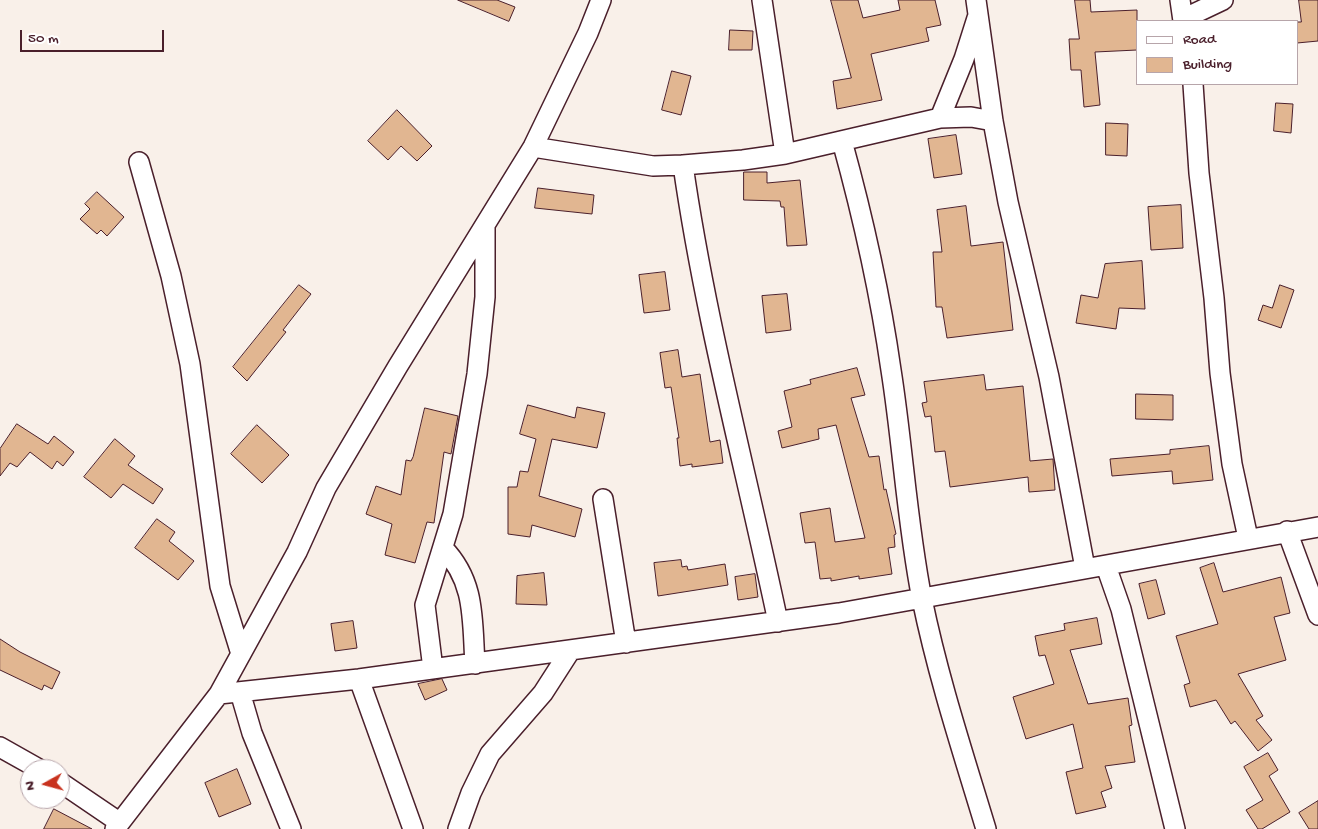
<!DOCTYPE html>
<html>
<head>
<meta charset="utf-8">
<style>
	body { margin:0 }
	#map { position:relative; width:1318px; height:829px; overflow:hidden; background:#f9f0e9; font-family:"Gochi Hand",sans-serif }
	canvas { display:block }
	.legend { position:absolute; left:1136px; top:20px; width:162px; height:65px; box-sizing:border-box; background:#fff; border:1px solid #b7a5aa; margin:0; padding:6px 9px; list-style:none; font-size:15px; color:#4a1f2b }
	.legend li { display:flex; align-items:center; gap:10px; height:25px }
	.legend b { width:25px; border:1px solid #b7a5aa }
	.north { position:absolute; left:20px; top:759px; width:50px; height:50px; box-sizing:border-box; background:#fff; border:1px solid #b7a5aa; border-radius:50%; rotate:263deg; font-size:14px; font-weight:700; line-height:20px; text-align:center; color:#4a1f2b }
	.north::after { content:''; display:block; margin:auto; width:18px; height:22px; background:#c8321e; clip-path:polygon(50% 0,100% 100%,50% 72%,0 100%) }
	.scale { position:absolute; left:20px; top:30px; width:144px; height:22px; box-sizing:border-box; border:2px solid #4a1f2b; border-top:0; padding-left:6px; font-size:15px; line-height:18px; white-space:nowrap; color:#4a1f2b; -webkit-text-stroke:4px #fff; paint-order:stroke }
</style>
</head>
<body>
<div id="map">
<canvas width="1318" height="829"></canvas>
<ul class="legend">
<li><b style="height:6px;background:#fff"></b>Road</li>
<li><b style="height:14px;background:#e1b691"></b>Building</li>
</ul>
<div class="north">N</div>
<div class="scale">50 m</div>
</div>
<script>
const context = document.querySelector('canvas').getContext('2d');
context.lineJoin = 'round';
function paint(path, color) { context.fillStyle = color; context.fill(path, 'evenodd'); }
function trace(path, color, width, dash) { context.strokeStyle = color; context.lineWidth = width; context.lineCap = dash ? 'butt' : 'round'; context.setLineDash(dash || []); context.stroke(path); }
const building = new Path2D(`
	M458,0H497L515,7L509,21Z
	M831,0H858L863,18L900,10L898,0H935L941,25L926,28L929,41L871,54L882,100L837,109L833,81L851,78Z
	M1075,0H1090L1091,12L1137,10V50L1095,52L1100,105L1084,107L1081,70H1071L1069,39H1079Z
	M1299,0H1318V41L1297,43V22H1301Z
	M730,30L753,31L752,50H729Z
	M672,71L691,76L681,115L662,110Z
	M1276,103L1293,104L1291,133L1274,131Z
	M397,110L432,146L417,161L401,146L388,160L368,141Z
	M1106,123L1128,124L1127,156L1106,155Z
	M956,135L962,174L934,178L928,139Z
	M744,172H767V183L800,180L807,245L787,246L784,207H781L780,201L744,200Z
	M538,188L594,195L592,214L535,208Z
	M97,192L124,217L107,236L101,230L97,234L80,219L90,209L85,204Z
	M1181,205L1183,248L1151,250L1148,207Z
	M966,206L971,246L1003,242L1013,330L947,338L942,307H936L933,252H942L937,210Z
	M1142,261L1145,309L1119,308L1116,329L1076,323L1081,295L1098,298L1105,264Z
	M665,272L670,310L644,313L639,275Z
	M299,285L311,294L283,330L286,332L247,381L233,367Z
	M1280,285L1294,290L1281,328L1258,320L1263,305L1272,308Z
	M787,294L791,330L766,333L762,296Z
	M678,350L682,377L700,374L710,442L720,440L723,463L692,467V464L680,466L677,438H679L671,387L665,388L660,353Z
	M857,368L865,395L851,398L869,457L879,456L884,490L886,489L896,534L894,535L895,547L888,548L892,574L859,579V576L831,581V578L820,579L815,542L805,543L800,513L830,508L835,542L865,538L836,425L818,429L819,439L782,448L778,431L792,427L784,391L811,384L810,380Z
	M984,375L986,390L1023,386L1030,461L1053,459L1055,490L1029,492L1028,477L950,487L945,451L935,452L931,416L925,417L922,403L927,402L924,382Z
	M1136,394L1173,395V420L1136,419Z
	M528,405L575,418L577,407L605,413L597,448L552,439L539,496L582,509L575,537L532,525L530,537L508,534V487H517L520,471L528,472L536,439L520,434Z
	M425,408L458,416L451,454L444,452L434,523L427,522L415,563L385,555L392,524L366,514L376,486L401,495L406,460L411,461L413,457Z
	M17,424L48,444L54,436L74,452L63,466L57,461L52,469L30,452L17,467L10,463L0,476V449Z
	M257,425L289,455L262,483L231,454Z
	M115,439L135,456L128,465L163,489L153,504L123,484L111,498L84,477Z
	M1209,446L1213,480L1173,484L1172,471L1112,476L1110,459L1170,454V450Z
	M157,519L175,532L169,541L194,561L178,580L135,548Z
	M681,560L682,567L687,566L688,570L725,564L728,585L658,596L654,563Z
	M1214,563L1223,592L1281,577L1290,613L1274,617L1286,660L1238,674L1263,716L1256,720L1272,740L1258,751L1235,721L1231,724L1216,700L1190,707L1184,685L1190,683L1176,636L1218,624L1200,568Z
	M544,573L547,605L516,604L517,576Z
	M755,574L758,597L738,600L735,577Z
	M1156,580L1165,614L1148,619L1139,584Z
	M1097,618L1102,644L1070,650L1088,704L1128,698L1132,725L1129,726L1135,762L1105,766L1112,788L1101,792L1106,807L1076,814L1066,772L1083,768L1073,724L1026,739L1013,697L1054,684L1045,655L1039,656L1035,636L1065,630L1064,624Z
	M353,621L357,648L335,651L331,624Z
	M0,639L20,652L60,672L52,689L44,685L42,690L0,670Z
	M442,679L447,690L425,700L418,684Z
	M1268,753L1278,770L1269,776L1290,812L1262,829H1258L1246,810L1263,800L1244,767Z
	M237,769L251,804L219,817L205,783Z
	M1318,801V829H1309L1299,813Z
	M54,809L92,829H44Z`);
const minor = new Path2D(`
	M762,0L785,154
	M976,0L993,121L1008,202L1049,377L1085,568
	M1180,0L1183,21
	M1183,19L1223,0
	M1193,84L1199,173L1214,298L1220,373L1232,464L1248,538
	M940,118L964,59L977,18
	M842,141C863,217 880,293 891,370C903,446 907,524 922,599C938,677 963,753 986,829
	M533,147L653,166L683,165L743,160L785,154L940,118L971,117L993,121
	M139,162L171,276L190,364L220,586L241,654
	M683,165C705,319 746,470 778,622
	M603,499L626,643
	M1287,531L1318,615
	M443,548C476,582 472,620 475,664
	M1106,566L1121,609L1175,829
	M433,669L425,605L453,514L477,374L485,297V227
	M359,679L413,829
	M240,692L252,733L291,829
	M219,694L359,679L839,613L1318,527
	M0,747L39,769
	M60,782L119,822
	M115,829L219,694L297,552L326,488L398,366L533,147L588,33L601,0
	M458,829L471,793L490,754L543,693L570,651`);
paint(building, '#e1b691');
trace(building, '#4a1f2b', 1);
trace(minor, '#4a1f2b', 22);
trace(minor, '#fff', 19);
</script>
</body>
</html>
